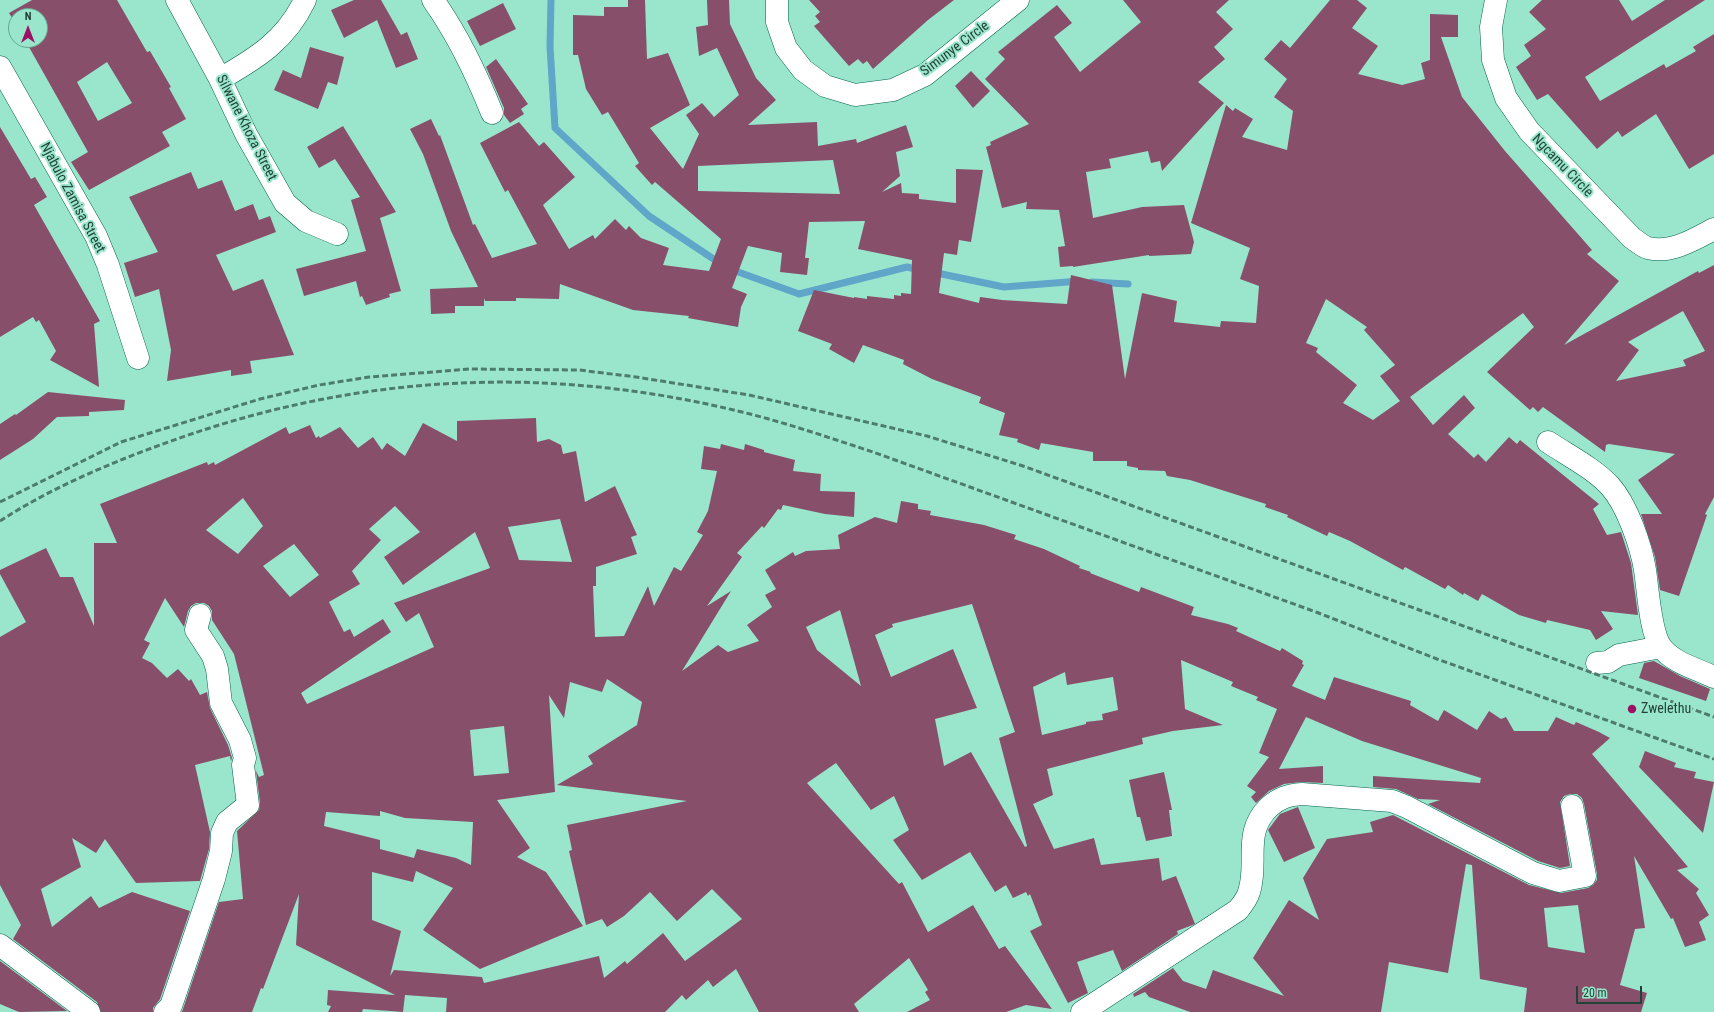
<!DOCTYPE html>
<html>
<head>
<meta charset="utf-8">
<style>
	body { margin:0 }
	#map { position:relative; width:1714px; height:1012px; overflow:hidden; background:#9ae6cd; font-family:"Roboto Condensed",sans-serif }
	canvas { display:block }
	.north { position:absolute; left:8px; top:8px; width:40px; height:40px; box-sizing:border-box; background:#9ae6cd; border:1px solid #6aa491; border-radius:50%; rotate:0deg; font-size:11px; font-weight:700; line-height:16px; text-align:center; color:#224238 }
	.north::after { content:''; display:block; margin:auto; width:14px; height:18px; background:#9a1163; clip-path:polygon(50% 0,100% 100%,50% 72%,0 100%) }
	.scale { position:absolute; left:1576px; top:986px; width:66px; height:18px; box-sizing:border-box; border:2px solid #224238; border-top:0; padding-left:5px; font-size:12px; line-height:14px; white-space:nowrap; color:#224238; -webkit-text-stroke:3px #9ae6cd; paint-order:stroke }
</style>
</head>
<body>
<div id="map">
<canvas width="1714" height="1012"></canvas>
<div class="north">N</div>
<div class="scale">20 m</div>
</div>
<script>
const context = document.querySelector('canvas').getContext('2d');
context.lineJoin = 'round';
function trace(path, color, width, dash) { context.strokeStyle = color; context.lineWidth = width; context.lineCap = dash ? 'butt' : 'round'; context.setLineDash(dash || []); context.stroke(path); }
function paint(path, color) { context.fillStyle = color; context.fill(path, 'evenodd'); }
function label(font, color, halo, rows, align = 'center') {
  context.font = font + ' "Roboto Condensed",sans-serif'; context.lineWidth = 4; context.setLineDash([]); context.textBaseline = 'middle'; context.strokeStyle = halo; context.fillStyle = color; for (const [text, x, y, turn = 0] of rows) {
    context.save(); context.translate(x, y); context.rotate((+turn || 0) * Math.PI / 180); context.textAlign = isNaN(turn) ? turn : align; if (halo) context.strokeText(text, 0, 0); context.fillText(text, 0, 0); context.restore();
  }
}
const stream = new Path2D(`
	M551,0L550,46L555,128L649,216L721,264
	M730,269L799,294L907,267L920,270
	M932,272L1004,287L1080,281
	M1092,282L1128,284`);
const building = new Path2D(`
	M32,0H117L147,52L150,51L171,87L169,88L186,119L162,132L170,146L89,190L71,162L88,152L25,40H40V16H16V24L9,13ZM107,62L132,103L98,121L77,82Z
	M354,0H381L401,35L407,32L418,59L396,68L377,20L344,38L331,10Z
	M628,0H645L647,59L668,53L690,105L650,128L683,169L699,134L686,115L702,103L714,117L739,95L717,48L699,56L696,27L708,25L707,0H729L730,24L756,78L776,100L748,125L817,122L818,146L856,139L857,143L906,125L913,147L896,152L900,176L882,192L901,183L902,193L919,194V199L956,203V169L983,170L971,242L959,240L957,255L944,253L939,293L979,303L980,297L1002,300L1067,304L1071,275L1112,285L1125,379L1142,293L1177,301L1174,322L1220,327L1221,321L1256,323L1259,286L1240,279L1250,248L1191,223L1226,105L1233,111L1235,108L1253,119L1242,137L1287,150L1293,111L1274,97L1287,79L1264,59L1281,40L1290,48L1330,0H1357L1367,8L1352,28L1378,46L1358,74L1402,85L1425,79L1421,63L1430,60V14L1458,15V37H1441L1462,97L1505,151L1592,250L1587,254L1619,281L1564,345L1698,271L1699,273L1714,265V497L1705,514L1707,515L1679,596L1660,590L1655,557L1641,514H1662L1638,480L1675,454L1609,444L1606,445L1605,452L1543,407L1538,412L1533,407L1530,410L1487,372L1534,327L1523,313L1410,397L1433,425L1464,395L1475,408L1448,434L1474,458L1478,454L1486,462L1509,437L1517,444L1520,440L1599,504L1593,509L1607,535L1621,532L1631,563L1638,615L1601,611L1613,629L1596,640L1590,630L1547,620L1546,623L1519,615L1482,594L1478,601L1464,593L1463,595L1448,585L1445,589L1405,567L1403,570L1350,541L1329,532L1327,536L1287,517L1288,515L1265,507L1266,504L1190,480L1167,476L1165,471L1138,470V468L1127,466V461H1093V452L1041,443L1039,450L1017,442L1018,439L999,435L1005,413L979,403L981,397L932,379L903,364L904,360L863,345L854,363L829,349L832,344L798,331L814,290L854,298V297L867,299V296L894,299V295L901,296V293L911,294L912,260L858,249L865,221L809,222L805,258H809L807,275L780,272L782,253L748,246L732,288L747,294L741,307L738,327L688,318L689,316L633,310L560,284L559,299L516,298V301H485L484,298V306H455V313L431,314L430,289L478,287L451,231L423,154L410,129L431,119L439,136L440,135L473,225L475,224L492,258L537,244L508,190L505,192L480,143L519,122L539,146L544,142L575,177L543,205L569,249L593,235L595,239L615,219L626,230L629,226L641,238L669,248L663,265L709,271L721,239L655,182L652,185L635,166L639,163L608,112L602,115L586,89L578,55H573V15L604,16V7H628ZM833,160L840,194L698,191V166ZM1326,299L1367,327L1364,330L1395,365L1380,376L1400,401L1373,420L1343,403L1357,385L1316,352L1318,348L1306,343ZM1683,311L1705,351L1683,360L1686,366L1616,381L1639,350L1628,342Z
	M809,0H954L928,20L873,69L867,61L863,64L858,59L849,66L814,26L820,22L815,16L820,12Z
	M1123,0H1229L1216,12L1233,29L1214,47L1225,59L1198,82L1224,103L1162,171L1160,161L1151,163L1148,151L1109,159L1111,168L1086,172L1093,218L1142,207L1184,205L1194,242L1191,254L1149,256V255L1073,267V266L1060,267L1058,247L1065,246L1059,210L1026,209L1027,202L1002,208L986,147L991,145L990,142L1029,124L985,79L1005,59L998,52L1057,5L1072,23L1054,37L1080,72L1141,22Z
	M1542,0H1619L1632,21L1665,0H1705L1585,77L1600,101L1664,64L1666,68L1696,51L1693,47L1714,34V154L1689,169L1656,114L1622,137L1618,131L1597,149L1548,94L1537,100L1516,67L1531,56L1524,45L1546,29L1529,12Z
	M503,3L516,29L480,46L467,21Z
	M310,47L344,57L337,85L328,82L318,109L274,90L283,70L301,78Z
	M496,59L528,104L521,109L524,114L510,123L504,115V108L486,67Z
	M971,71L990,91L973,108L955,86Z
	M343,126L396,212L380,218L401,291L389,294L390,297L366,305L362,296L360,297L356,281L304,296L296,269L366,251L351,200L360,197L335,159L319,168L307,147Z
	M0,127L31,179L35,177L47,197L34,205L100,321L94,324L99,387L50,360L56,351L39,320L36,322L33,317L0,337Z
	M191,172L198,189L222,180L235,211L253,204L259,220L270,216L276,232L216,255L233,291L263,279L294,355L250,361L252,373L231,376V370L167,381L171,350L159,289L135,297L124,263L158,252L129,197Z
	M48,392L125,400L124,410L89,412V416L57,417L33,439L0,460V424L15,414L16,415Z
	M536,418L537,442L549,439L561,445L563,454L576,451L585,502L615,486L637,535L631,537L637,554L596,567V586H593L595,637L624,636L648,586L654,606L674,567L681,571L703,535L697,532L708,511L717,471L701,469L704,446L720,449L721,444L744,450L745,444L764,450V452L795,460L793,471L821,474L820,491L855,492L854,517L825,514L783,505L781,510L778,509L764,528L762,526L737,553L742,557L707,606L731,591L682,671L718,645L728,652L759,641L747,625L772,607L765,595L776,589L765,570L793,552L795,556L806,551L840,549L838,535L875,517L897,523L901,501L918,504V509L931,511L930,515L984,525L1016,535L1014,539L1044,549L1080,566L1079,568L1091,572L1090,573L1139,592L1141,587L1194,607L1191,615L1228,624L1238,628L1236,631L1280,651L1282,648L1303,661L1302,664L1304,665L1292,686L1325,700L1334,677L1411,701L1410,705L1438,721L1444,710L1477,730L1489,711L1501,719L1506,717L1514,731H1548L1556,717L1574,725L1576,722L1599,732L1610,738L1592,754L1688,867L1677,870L1699,889L1696,893L1709,915L1699,922L1706,940L1685,947L1673,918L1671,919L1634,856L1645,928L1635,929L1620,985L1647,993L1641,1012H1524L1527,988L1480,979L1472,865L1466,864L1448,973L1389,962L1381,1012H1190L1149,997L1145,992L1134,997L1133,994L1173,968L1183,981L1206,989L1213,970L1284,996L1253,958L1289,900L1319,920L1303,878L1327,839L1373,832L1370,822L1393,815L1529,885L1561,893L1588,888L1593,885L1597,880V874L1584,804L1582,798L1577,794H1570L1564,796L1560,802L1570,866L1560,868L1538,861L1428,804L1440,800L1418,799L1396,789L1373,787V776L1480,783L1481,778L1362,741L1306,717L1279,769L1323,766V783L1301,782L1284,784L1269,791L1256,803L1251,797L1256,792L1247,786L1269,757L1259,753L1277,709L1256,700L1258,697L1231,686L1233,682L1181,660L1185,709L1223,725L1173,731L1142,738L1143,744L1047,769L1053,795L1033,804L1054,849L1094,838L1101,865L1159,858L1162,881L1176,876L1195,924L1177,931L1178,934L1122,971L1113,950L1077,962L1088,993L1068,1003L1030,931L1042,925L1030,894L1028,896L1026,892L1013,898L1006,885L995,892L970,852L922,880L893,840L909,830L894,796L871,810L836,763L807,783L899,884L902,882L928,932L973,905L999,949L1005,946L1052,1009L1026,1005L1006,1012H907L930,1000L925,992L928,990L909,958L854,1004L859,1012H759L736,969L713,987L708,980L686,1000L682,995L665,1012H446L447,998L405,995L403,1012L363,1009L362,1012H328L331,1006L327,1005L328,990L395,995L296,945L299,894L263,989L261,988L252,1012H182L219,902L243,899L237,831L259,810L260,803L256,771L259,777L264,775L234,654L212,620V611L209,606L204,603H196L191,606L188,611L184,627L165,598L144,640L150,643L142,658L152,663L167,678L178,669L189,681L191,679L200,695L207,692L210,708L228,745L232,758L231,761L230,756L195,765L210,832L209,849L200,881L136,883L105,839L96,853L72,838L81,867L41,889L52,927L91,896L99,908L132,892L190,911L160,999L153,1008V1012H101L97,1002L13,939L21,925L0,885V637L26,622L0,574V570L46,548L60,577H73L94,626V543H117L100,504L207,462L208,465L214,462L215,465L286,427L289,434L310,425L316,438L319,436L320,438L340,427L358,448L373,437L382,450L387,443L405,456L423,423L457,441V421ZM243,498L263,526L238,554L206,530ZM395,506L420,532L384,557L403,585L475,532L490,568L394,603L406,622L419,613L434,647L307,704L301,693L391,632L383,619L354,637L350,629L344,632L329,602L360,584L352,571L381,540L369,529ZM560,519L572,562L519,560L508,527ZM294,544L319,575L290,597L263,566ZM972,604L1015,732L999,738L1027,846L1025,847L971,752L944,766L935,719L977,708L953,649L891,677L875,635L893,627L892,624ZM840,610L861,686L817,650L806,627ZM1065,672L1067,685L1113,677L1118,710L1102,714L1103,720L1086,722V724L1042,735L1033,687ZM607,679L642,702L637,725L588,756L593,764L557,785L687,801L567,825L572,850L569,851L586,925L602,919L607,927L624,916L650,892L677,921L712,889L742,919L685,961L663,933L627,964L625,961L604,978L599,956L484,983L482,977L394,970L390,976L401,931L372,920V872L413,882L416,871L453,888L423,930L480,969L583,926L546,872L517,857L530,848L497,800L555,792L549,695L564,718L570,682L602,692ZM504,726L509,773L474,776L470,730ZM380,811L405,818L473,822L471,865L456,858L417,849L414,858L380,849V840L324,826L326,812L380,816ZM1578,905L1585,953L1548,947L1544,908Z
	M1654,661L1680,676L1710,689L1706,701L1639,678L1644,663Z
	M1645,751L1676,763L1674,767L1696,772L1694,778L1714,782L1703,833L1639,767Z
	M1164,772L1172,810H1169L1172,836L1146,841L1140,817H1137L1129,780Z
	M1298,807L1315,848L1284,862L1268,830L1280,814Z
	M0,961L67,1011L19,1012L0,1004Z`);
const minor = new Path2D(`
	M177,0L220,79L246,134L285,203L306,221L337,234
	M433,0C458,35 476,73 492,113
	M777,0V22L786,48L803,70L825,86L855,95L893,90L925,75L1018,0
	M1496,0L1491,27L1493,60L1506,98L1529,131L1632,238C1637,241 1643,247 1648,248C1671,254 1695,239 1714,229
	M0,67L96,236L108,265L138,358
	M220,79C257,58 286,40 305,0
	M1548,442C1569,456 1593,468 1610,486C1627,505 1641,545 1645,570C1648,589 1650,632 1661,647C1673,663 1697,669 1714,677
	M1597,663L1608,662L1619,655L1661,647
	M0,945L89,1012
	M165,1012L171,1006L214,879L221,851L222,833L227,822L248,805L243,765L245,758L240,740L221,703L217,669L213,656L196,630L200,615
	M1082,1012L1238,910C1242,905 1247,899 1249,892C1259,862 1242,833 1269,807C1279,798 1288,795 1302,794L1392,801L1407,807L1533,873L1559,881L1585,876L1572,806`);
const rail = new Path2D(`
	M0,502L121,442L260,399L319,385L369,377L470,369L579,370L636,377L749,395L927,436L1023,466L1714,717
	M0,521C54,486 117,460 177,439C363,373 551,365 742,412C787,423 830,438 873,452L1316,612L1437,659L1714,759`);
const markers = [
	[1632,709,5,"#9a1163"]
];
const streetNames = [
	["Simunye Circle",955,49,-37],
	["Silwane Khoza Street",246,128,63],
	["Ngcamu Circle",1562,166,46],
	["Njabulo Zamisa Street",72,198,62]
];
const poiNames = [
	["Zwelethu",1641,709]
];
trace(stream, '#5fa6c9', 7);
paint(building, '#884f6a');
trace(minor, '#06624d', 23);
trace(minor, '#fff', 22);
trace(rail, '#4d7c6d', 3, [6, 3]);
for (const [x, y, r, color] of markers) { const dot = new Path2D(); dot.arc(x, y, r, 0, 2 * Math.PI); context.fillStyle = color; context.fill(dot); trace(dot, '#9ae6cd', 1.5); }
label('14px', '#224238', '#9ae6cd', streetNames);
label('14px', '#224238', '#9ae6cd', poiNames, 'left');
</script>
</body>
</html>
